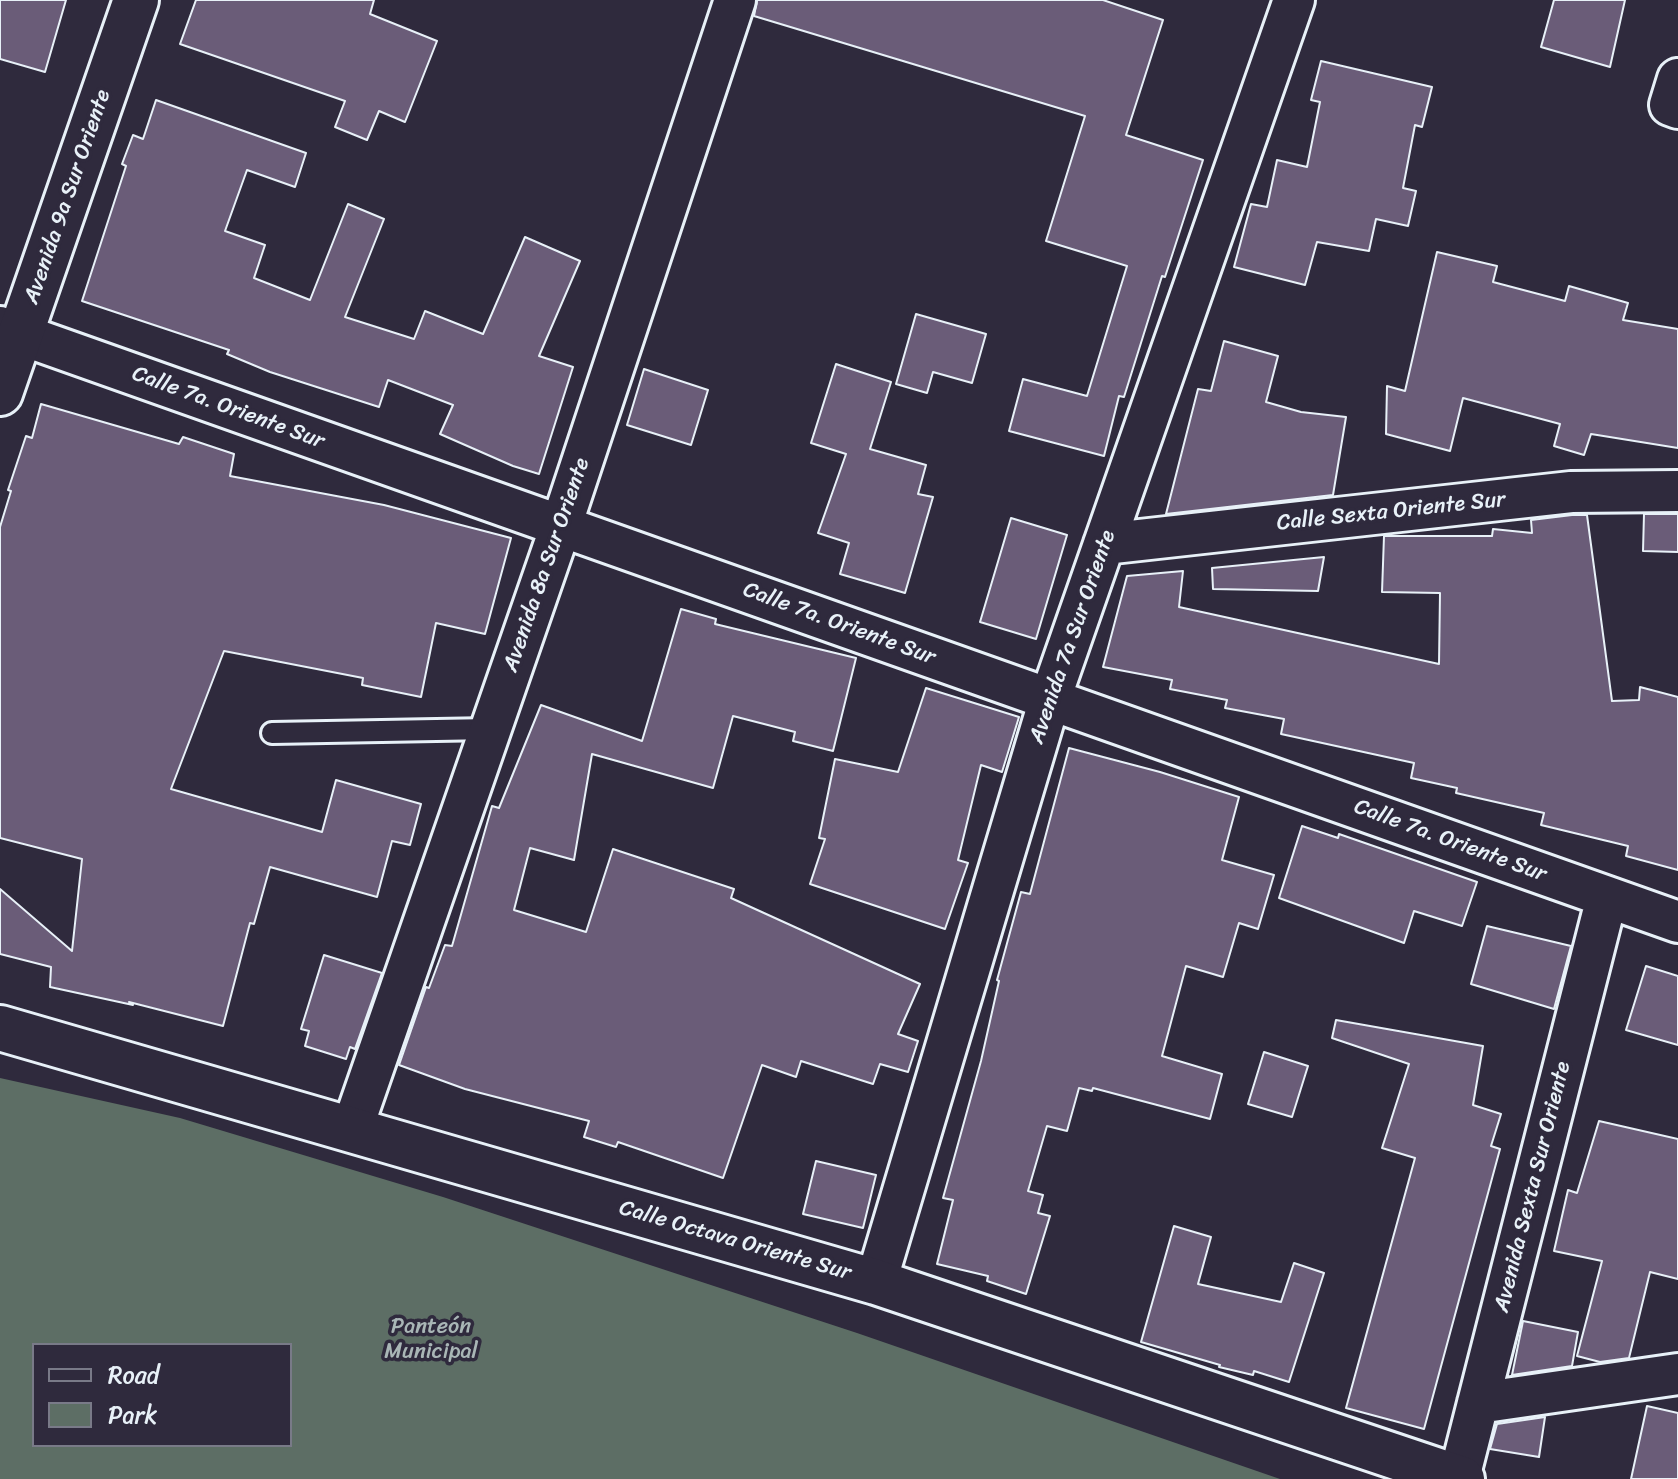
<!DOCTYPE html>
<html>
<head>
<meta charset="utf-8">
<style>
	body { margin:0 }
	#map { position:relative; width:1678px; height:1479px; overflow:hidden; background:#2f2a3d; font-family:Sriracha,sans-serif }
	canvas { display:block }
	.legend { position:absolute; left:32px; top:1343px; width:260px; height:104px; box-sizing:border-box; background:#2f2a3d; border:2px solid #797a88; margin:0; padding:10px 14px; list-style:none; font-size:24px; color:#e8f1f8 }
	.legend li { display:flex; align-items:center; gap:16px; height:40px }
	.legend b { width:40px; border:2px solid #797a88 }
</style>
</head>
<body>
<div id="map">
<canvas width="1678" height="1479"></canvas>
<ul class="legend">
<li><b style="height:10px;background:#2f2a3d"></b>Road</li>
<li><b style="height:22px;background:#5d6e65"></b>Park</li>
</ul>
</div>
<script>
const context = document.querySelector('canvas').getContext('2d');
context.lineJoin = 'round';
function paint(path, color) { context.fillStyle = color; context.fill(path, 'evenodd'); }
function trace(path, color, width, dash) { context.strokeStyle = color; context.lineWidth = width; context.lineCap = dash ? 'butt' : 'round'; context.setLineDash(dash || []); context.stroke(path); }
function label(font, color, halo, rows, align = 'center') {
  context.font = font + ' Sriracha,sans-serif'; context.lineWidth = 7; context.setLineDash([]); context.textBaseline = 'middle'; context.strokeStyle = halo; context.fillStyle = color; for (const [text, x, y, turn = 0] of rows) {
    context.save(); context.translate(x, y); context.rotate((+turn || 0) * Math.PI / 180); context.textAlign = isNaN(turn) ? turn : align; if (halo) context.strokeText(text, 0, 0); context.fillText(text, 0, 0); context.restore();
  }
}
const green = new Path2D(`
	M0,1078L180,1118L443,1197L857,1333L1280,1479H0ZM34,1345H290V1445H34Z`);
const building = new Path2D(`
	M0,0H66L45,72L0,59Z
	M196,0H374L370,14L437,41L405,122L379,111L367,140L335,127L345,101L180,44Z
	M757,0H1103L1163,20L1126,135L1203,160L1165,277L1162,276L1124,397L1119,396L1104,456L1009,431L1023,379L1087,396L1127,266L1046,241L1085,116L754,16Z
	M1554,0H1625L1610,67L1541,47Z
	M1321,61L1432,87L1422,127L1415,125L1403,188L1416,191L1408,226L1376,219L1369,251L1317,242L1305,285L1234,267L1251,204L1267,207L1277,160L1307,167L1320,102L1311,100Z
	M156,100L306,153L295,187L247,170L225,231L265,245L254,278L310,300L348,204L384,219L345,317L414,339L425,311L483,334L525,237L580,261L539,356L573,367L539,474L513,466L440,434L453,405L388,380L379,407L270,372L227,354L229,350L82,301L126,166L122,164L133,135L143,139Z
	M1437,252L1497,266L1493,282L1565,301L1569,286L1628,303L1623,320L1678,329V448L1591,434L1584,455L1554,446L1560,424L1463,398L1450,451L1386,434L1387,386L1405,391Z
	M916,314L986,334L972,383L933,372L927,393L896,384Z
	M1224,341L1278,356L1266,402L1301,412L1346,417L1333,495L1166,514L1198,389L1211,391Z
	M836,364L891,382L870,449L926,465L918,494L933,497L905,593L840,574L849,543L818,533L846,454L811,443Z
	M644,369L708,390L691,445L627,425Z
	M41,404L179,444L183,437L234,454L230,476L384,505L511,538L485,634L436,623L421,697L362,685L363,678L224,651L171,789L322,832L336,780L421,804L410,845L392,841L377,897L270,867L254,924L250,923L223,1026L129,1002L133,1005L50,987L51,967L0,954V889L72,951L82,859L0,838V527L11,491L8,490L26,436L32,438Z
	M1644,514H1678V552L1643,551Z
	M1572,515H1587L1612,701L1639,700L1640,687L1678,697V870L1626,856L1628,846L1541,825L1544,813L1456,793L1457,788L1411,778L1414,763L1281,734L1284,719L1225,708L1227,700L1170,689L1172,680L1103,667L1127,576L1183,571L1179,607L1439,664L1440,593L1382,592L1384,536H1492L1493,529L1532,533L1531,520Z
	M1011,518L1067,535L1036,639L980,622Z
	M1324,557L1318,591L1213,589L1212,568Z
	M681,609L716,619L715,624L856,658L833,751L793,741L795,732L733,716L713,788L592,754L574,860L530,848L514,910L586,932L613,849L734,889L731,898L920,984L898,1034L918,1041L908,1072L880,1064L873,1084L801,1061L796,1077L762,1065L723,1178L618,1142L616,1147L584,1137L589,1121L465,1089L399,1065L426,987L429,988L445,945L452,946L492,806L499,808L541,705L642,741Z
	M926,688L1019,717L1002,772L981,765L958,860L968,863L945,929L810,884L825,839L819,838L835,759L898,772Z
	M1069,748L1160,772L1239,797L1222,860L1274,875L1258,929L1239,923L1223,977L1186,966L1162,1056L1222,1074L1210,1119L1093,1088L1092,1091L1079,1088L1067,1131L1047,1126L1028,1191L1043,1195L1038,1213L1050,1216L1026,1294L987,1281L988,1276L937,1264L953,1200L943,1198L981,1061L999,981L997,980L1021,892L1030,894Z
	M1302,826L1338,838L1339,834L1477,882L1462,926L1414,911L1404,943L1279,898Z
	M1487,926L1571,946L1554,1009L1471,984Z
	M324,955L382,973L355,1049L350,1047L346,1059L305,1046L309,1031L301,1029Z
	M1646,966L1678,976V1045L1626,1030Z
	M1336,1020L1483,1046L1473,1105L1501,1114L1491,1146L1500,1149L1424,1429L1346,1408L1415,1158L1382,1148L1409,1064L1332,1038Z
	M1264,1052L1308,1066L1292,1117L1248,1104Z
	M1599,1121L1678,1139V1279L1650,1272L1629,1358L1600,1362L1577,1356L1602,1261L1554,1251L1568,1190L1577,1193Z
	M816,1161L876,1175L863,1228L803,1214Z
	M1174,1226L1211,1237L1198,1284L1281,1302L1294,1263L1324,1273L1289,1382L1254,1371L1253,1375L1219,1367L1220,1365L1141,1342Z
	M1523,1321L1578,1332L1572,1366L1512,1375Z
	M1647,1406L1678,1413V1479H1631Z
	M1545,1417L1539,1457L1490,1449L1497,1424Z`);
const lane = new Path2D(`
	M272,733L491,729`);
const street = new Path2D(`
	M1678,79L1670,105L1678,108
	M0,327L1678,922
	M1104,544L1571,492L1678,491
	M352,1129L561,526L735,0
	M876,1282L1050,699L1294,0
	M1478,1403L1678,1374
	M1459,1478L1607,897`);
const secondary = new Path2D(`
	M0,393L136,0
	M0,1028L876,1282L1462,1479`);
const streetNames = [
	["Avenida 9a Sur Oriente",68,197,-71],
	["Calle 7a. Oriente Sur",228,408,20],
	["Calle Sexta Oriente Sur",1391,512,-6],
	["Avenida 8a Sur Oriente",547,565,-71],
	["Calle 7a. Oriente Sur",839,624,20],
	["Avenida 7a Sur Oriente",1073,637,-71],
	["Calle 7a. Oriente Sur",1450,841,20],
	["Avenida Sexta Sur Oriente",1533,1187,-76],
	["Calle Octava Oriente Sur",735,1241,16]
];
const parkNames = [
	["Panteón",431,1327],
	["Municipal",431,1352]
];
paint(green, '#5d6e65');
paint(building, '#6a5c78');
trace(building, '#e8f1f8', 2);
trace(lane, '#e8f1f8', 26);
trace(street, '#e8f1f8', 46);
trace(secondary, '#e8f1f8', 50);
trace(lane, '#2f2a3d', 20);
trace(street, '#2f2a3d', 40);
trace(secondary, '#2f2a3d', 44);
label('22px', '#e8f1f8', '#2f2a3d', streetNames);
label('22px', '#a9b6b6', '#2f2a3d', parkNames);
</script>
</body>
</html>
